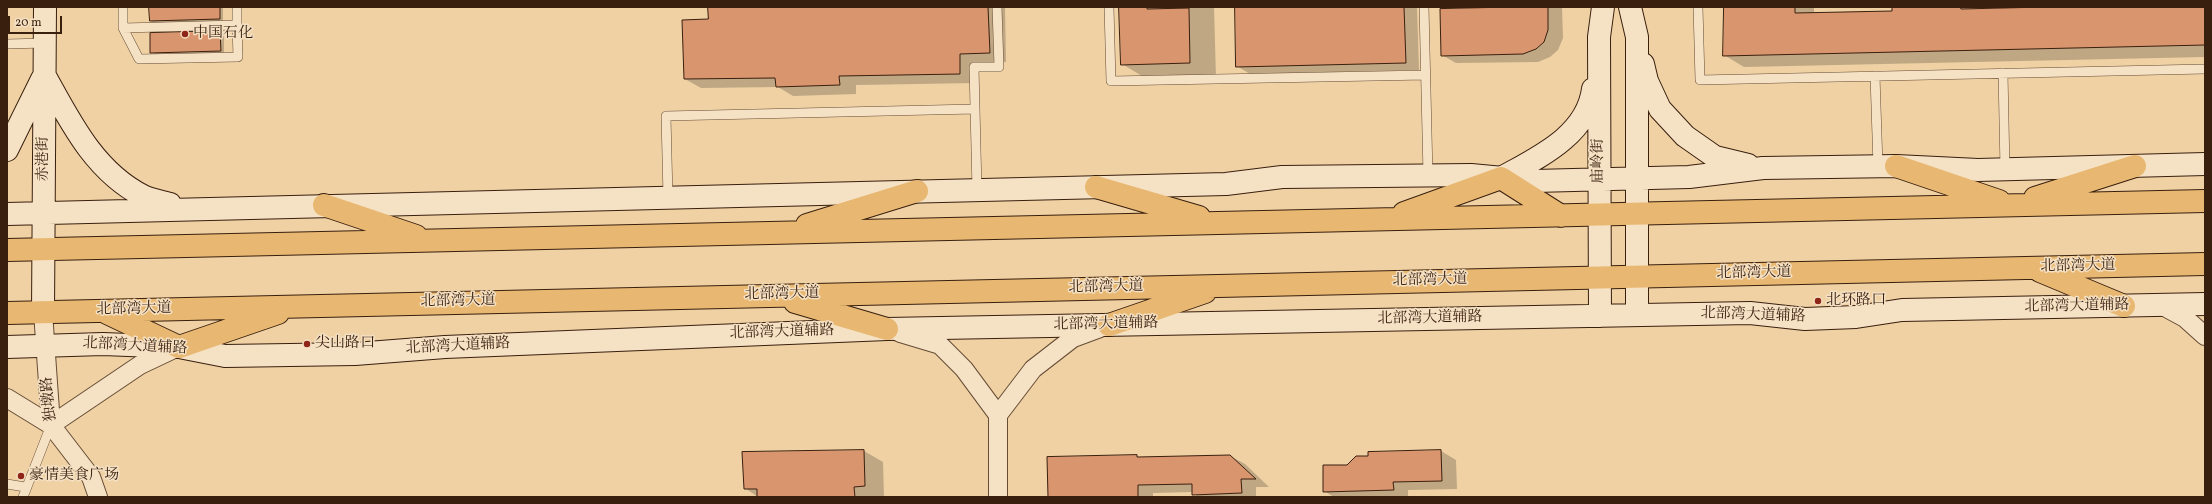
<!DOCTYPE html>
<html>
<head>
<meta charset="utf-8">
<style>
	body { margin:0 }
	#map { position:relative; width:2212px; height:504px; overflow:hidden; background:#efd1a4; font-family:Vollkorn,serif }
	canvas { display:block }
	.frame { position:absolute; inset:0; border:8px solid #391f0e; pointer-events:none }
	.scale { position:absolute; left:8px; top:16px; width:54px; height:18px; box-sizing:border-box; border:2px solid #391f0e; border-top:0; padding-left:5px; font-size:12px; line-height:14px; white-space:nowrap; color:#391f0e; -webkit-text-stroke:3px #f5e1c4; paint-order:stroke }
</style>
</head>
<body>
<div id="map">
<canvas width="2212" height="504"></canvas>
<div class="frame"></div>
<div class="scale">20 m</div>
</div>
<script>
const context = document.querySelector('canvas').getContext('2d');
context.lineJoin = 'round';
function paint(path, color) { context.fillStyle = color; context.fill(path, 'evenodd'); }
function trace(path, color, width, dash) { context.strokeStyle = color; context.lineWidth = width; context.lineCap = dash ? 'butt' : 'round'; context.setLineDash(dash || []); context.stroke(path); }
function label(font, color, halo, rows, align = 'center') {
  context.font = font + ' Vollkorn,"Noto Serif SC",serif'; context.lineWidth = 3; context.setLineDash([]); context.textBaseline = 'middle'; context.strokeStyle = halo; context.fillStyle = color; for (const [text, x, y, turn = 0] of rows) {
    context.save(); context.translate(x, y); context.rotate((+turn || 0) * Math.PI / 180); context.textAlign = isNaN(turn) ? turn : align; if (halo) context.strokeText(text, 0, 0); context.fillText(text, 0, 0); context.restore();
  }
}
const shadow = new Path2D(`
	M150,7H223V21L154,23L151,21Z
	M709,7H1005L1006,62L976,63L977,83L856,85V94L793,96L778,87L701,88L685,79L709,20Z
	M1120,7H1214L1216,78L1147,79L1122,64Z
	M1236,7H1417L1419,70L1250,74L1237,66Z
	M1470,7H1562L1563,38L1558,50L1550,57L1538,62L1456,63L1442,55Z
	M1724,7H1814V14L1893,12V7H1980V10L2045,7H2205V57L1744,67L1724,55Z
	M220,32L224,35V53L155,54L151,52Z
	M864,451L883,462L884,497H758L745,488Z
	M1441,451L1456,460L1457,489L1408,490V497H1334L1324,491L1347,466L1370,457Z
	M1230,456L1245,464L1269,487H1256V497H1198L1193,492L1153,493V497H1049L1048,458Z`);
const building = new Path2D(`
	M149,7H220V19L150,21Z
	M708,7H988L990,53L960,54V74L839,76L840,85L776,87L775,78L684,79L682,20L708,19Z
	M1119,7H1147V9L1189,8L1190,63L1121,65Z
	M1235,7H1404L1406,63L1236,67Z
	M1510,7H1548V30L1544,42L1536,49L1523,54L1441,56L1440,9Z
	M1724,7H1795V13L1892,11V7H1960L1961,9L2044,7H2205V45L1723,56Z
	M220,31L221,51L150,53V33Z
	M864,450L865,486L854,487L855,497H757V489H744L742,452Z
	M1441,450L1442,481L1393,482L1394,490L1323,492V465H1347L1356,456H1368V452Z
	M1137,455V457L1230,455L1256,479H1241L1242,493L1192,495V484L1138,485V497H1048L1047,457Z`);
const lane = new Path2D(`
	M123,7V28L237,25V7
	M1109,7L1111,81L1426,75
	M1424,7L1428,175
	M1698,7L1700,80L2205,69
	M123,28L139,59L238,57L237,25
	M7,44L45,43
	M2003,73L2005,169
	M1875,76L1878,166
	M977,190L974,67H999L997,7
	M668,197L666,116L975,109
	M7,484L25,487
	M23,497L51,425`);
const street = new Path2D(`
	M2161,305L2185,318L2205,336
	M43,312L51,425L91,477L98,497
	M900,333L940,345L964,369L998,415V497
	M7,398L51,425L140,365L178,347
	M998,415L1033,369L1073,338L1100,328`);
const secondary = new Path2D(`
	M1630,7L1637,37V315
	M1643,64L1647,81L1660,109L1685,136L1715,157L1748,165
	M45,76C70,121 94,171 143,196C151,200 161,201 170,204
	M7,150L42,79
	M1501,178C1537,158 1587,136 1593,89
	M7,214L1226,184L1282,177L1471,175L1535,181L1689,177L1763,168L1896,166L1978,170L2205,164
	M43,312L45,7
	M1600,316L1599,37L1603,7
	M7,347L103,344L179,347L225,356L355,354L445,347L887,329L1750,313L1805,319L1856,317L1902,310L2205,304`);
const highway = new Path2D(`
	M1896,166L1999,201
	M1096,187L1199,217
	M2035,198L2135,166
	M324,205L416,236
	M1404,213L1501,178L1561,216
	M807,225L917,191
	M7,250L2205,201
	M2040,271L2124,306
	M795,302L887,329
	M7,313L2205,264
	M107,313L179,347L278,313
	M1109,325L1205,292`);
const markers = [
	[185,34,4,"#8f2418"],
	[1818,301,4,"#8f2418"],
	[307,344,4,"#8f2418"],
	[21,476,4,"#8f2418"]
];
const poiNames = [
	["中国石化",193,34],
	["北环路口",1826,301],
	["尖山路口",315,344],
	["豪情美食广场",29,476]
];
const streetNames = [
	["赤港街",44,159,-90],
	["庙岭街",1599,161,-90],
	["北部湾大道",2078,267,-1],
	["北部湾大道",1754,274,-1],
	["北部湾大道",1430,281,-1],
	["北部湾大道",1106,288,-1],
	["北部湾大道",782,295,-1],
	["北部湾大道",458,302,-1],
	["北部湾大道辅路",2077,307,-1],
	["北部湾大道",134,310,-1],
	["北部湾大道辅路",1753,316,2],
	["北部湾大道辅路",1430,319,-1],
	["北部湾大道辅路",1106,325,-1],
	["北部湾大道辅路",782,333,-2],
	["北部湾大道辅路",135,347,3],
	["北部湾大道辅路",458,347,-3],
	["独墩路",50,399,-96]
];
paint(shadow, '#0003');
paint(building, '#d9956e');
trace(building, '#391f0e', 1);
trace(lane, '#664c34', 10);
trace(street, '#664c34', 20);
trace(secondary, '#391f0e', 24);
trace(highway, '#391f0e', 24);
trace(lane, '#f5e1c4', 9);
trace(street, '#f5e1c4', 18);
trace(secondary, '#f5e1c4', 22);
trace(highway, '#e8b872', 22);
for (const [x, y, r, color] of markers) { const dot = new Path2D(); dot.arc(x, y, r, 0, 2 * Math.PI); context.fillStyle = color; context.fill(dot); trace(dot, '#f5e1c4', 1.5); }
label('15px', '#391f0e', '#f5e1c4', poiNames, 'left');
label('15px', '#391f0e', '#f5e1c4', streetNames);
</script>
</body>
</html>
